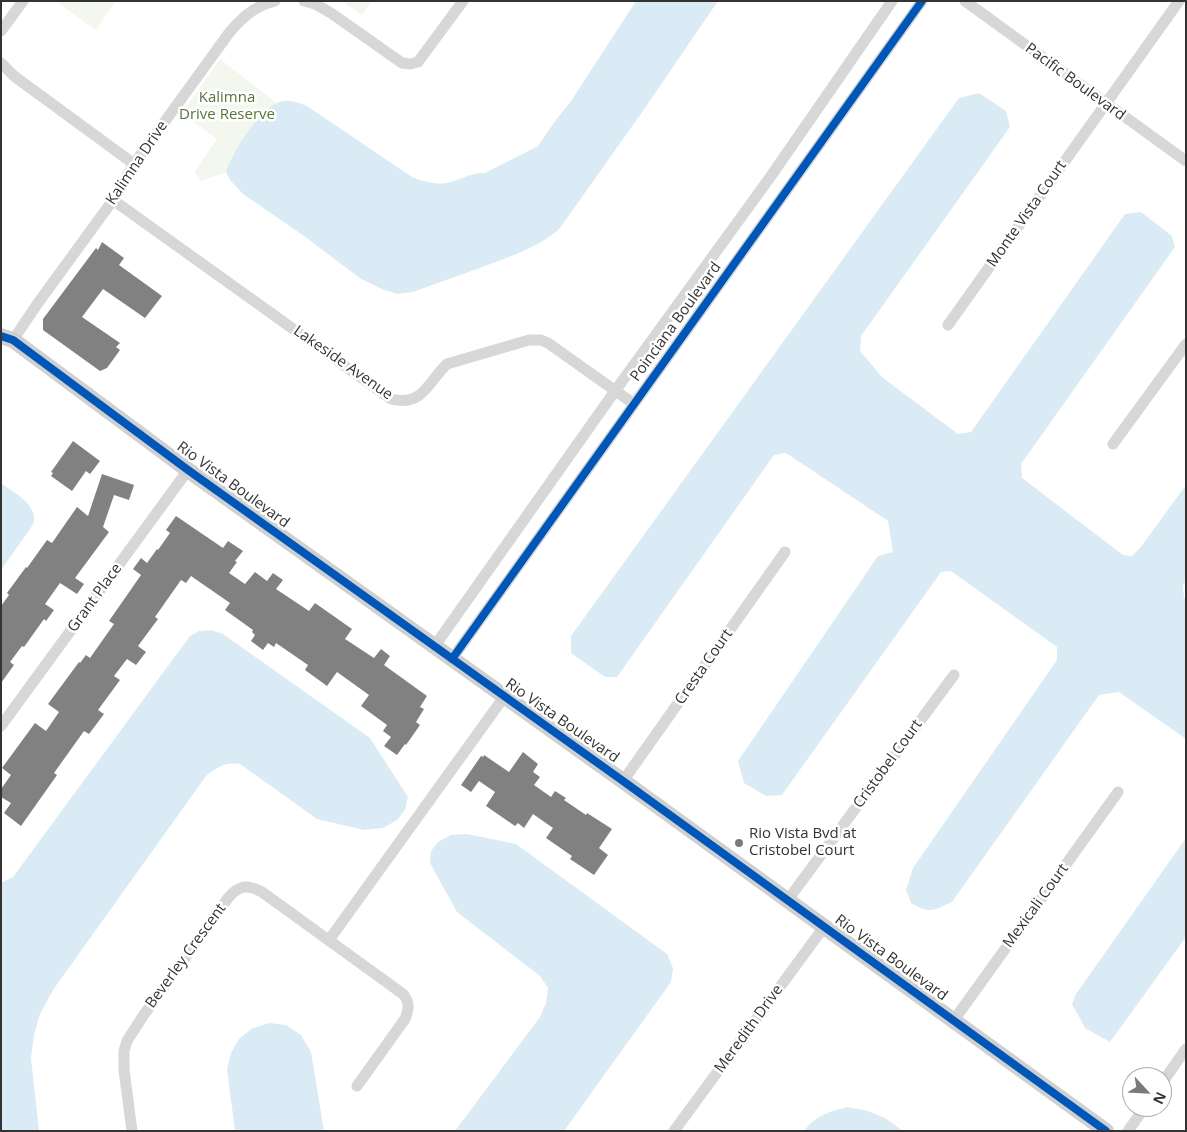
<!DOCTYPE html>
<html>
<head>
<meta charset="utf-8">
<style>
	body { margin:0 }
	#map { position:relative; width:1187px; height:1132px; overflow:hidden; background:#fff; font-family:"Open Sans",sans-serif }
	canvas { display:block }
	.frame { position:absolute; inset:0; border:2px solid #333; pointer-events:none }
	.north { position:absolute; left:1122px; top:1067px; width:50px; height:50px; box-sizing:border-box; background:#fff; border:1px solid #adadad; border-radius:50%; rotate:115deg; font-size:14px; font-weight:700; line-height:20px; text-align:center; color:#333 }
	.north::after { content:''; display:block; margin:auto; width:18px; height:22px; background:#7a7a7a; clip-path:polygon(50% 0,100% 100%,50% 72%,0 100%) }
</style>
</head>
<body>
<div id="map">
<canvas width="1187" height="1132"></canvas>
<div class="frame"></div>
<div class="north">N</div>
</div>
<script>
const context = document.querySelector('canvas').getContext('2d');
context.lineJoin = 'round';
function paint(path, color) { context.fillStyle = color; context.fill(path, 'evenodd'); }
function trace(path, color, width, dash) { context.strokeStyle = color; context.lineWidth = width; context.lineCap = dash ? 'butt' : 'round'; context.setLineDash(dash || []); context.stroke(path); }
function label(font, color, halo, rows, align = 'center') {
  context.font = font + ' "Open Sans",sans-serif'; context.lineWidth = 5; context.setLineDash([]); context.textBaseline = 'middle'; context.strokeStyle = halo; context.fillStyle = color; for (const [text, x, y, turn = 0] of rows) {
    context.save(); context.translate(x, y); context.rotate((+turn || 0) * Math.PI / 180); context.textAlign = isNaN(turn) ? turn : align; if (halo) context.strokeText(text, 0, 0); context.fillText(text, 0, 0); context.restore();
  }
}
const green = new Path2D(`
	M55,1H116L96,30Z
	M342,1H372L362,15Z
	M220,59L277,103L233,154L226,172L201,181L195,171L217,139L182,113Z`);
const water = new Path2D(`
	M636,1H718L645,108L560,228C539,248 506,258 480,268C457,276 435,284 413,292L397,294L382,289L361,279L304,236L243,194L230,180L226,172C231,154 259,110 277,103C287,98 298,102 307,106L412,177C422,181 435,185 447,183C460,180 471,172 485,173L538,146L555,121L571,101Z
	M979,93L1006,111L1010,127L861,336L860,351L883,378L958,434L971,432L1125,214L1141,212L1172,236L1175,247L1021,464L1022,478L1123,555L1132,556L1140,548L1186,485V581L1183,585L1184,598L1186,599V739L1119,692L1099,695L952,902C932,911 931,914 911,903L906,890L913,868L1057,660V647L951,571L941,572L782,795L766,796L744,783L738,761L878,556L893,552L888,521L786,453L774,455L617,677H605L571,653V636L959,98Z
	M1,483C12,491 34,503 34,518C35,522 32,526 30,529L1,570Z
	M211,630L223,634L370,738L408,797L405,810L397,820L383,828L364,830L317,819L240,764C226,762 217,767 206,776L53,990L40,1014L34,1035L31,1058L39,1131H1V883L13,877L190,636L199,631Z
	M467,834L516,844L667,954L673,968L671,982L564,1131H455L540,1017L546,1003L548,988L540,976L457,912L430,863L431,851L438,842L451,835Z
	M1186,838V937L1110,1042L1085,1028L1072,1004L1076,994Z
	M269,1023L286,1025L301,1035L311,1052L324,1131H235L227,1069L231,1053L239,1039L251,1029Z
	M847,1107L868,1111L885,1118L903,1131H804C816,1115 829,1112 847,1107Z`);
const building = new Path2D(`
	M102,242L124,258L119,265L162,296L145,318L103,289L82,317L120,343L116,347L120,350L107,368L100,371L43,330V319L96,248L98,250Z
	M73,441L100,461L90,474L86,471L72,491L51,476L53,473L51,472Z
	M102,474L134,485L129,500L114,495L103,527L109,532L75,578L84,584L77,594L60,583L45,604L54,610L46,621L44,619L24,647L22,646L10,662L14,665L1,683V606L9,595L7,593L26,567L27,568L47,540L52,543L77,507L88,516Z
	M176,516L223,548L228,541L243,551L235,561L237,562L229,573L245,584L255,572L267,581L273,573L283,580L276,589L309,611L315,603L352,629L345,639L374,658L381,649L390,656L384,665L427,696L420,707L424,709L416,722L420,725L406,745L405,744L397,755L384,746L391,737L383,731L387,725L361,706L369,695L337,672L327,686L305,670L308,665L276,643L274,647L268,643L263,650L251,641L255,635L252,632L253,630L225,610L230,603L191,576L186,583L181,580L155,617L158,619L138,646L146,652L136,665L127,659L114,676L120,680L98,710L104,714L89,734L84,731L54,773L57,775L21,826L4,813L11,803L1,797V789L11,775L2,768L35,723L46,731L59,712L48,704L79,662L80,663L86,655L90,658L114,624L109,621L141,575L133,569L141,558L147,563L157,549L158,550L170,533L166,530Z
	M523,752L538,764L533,772L540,777L534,785L551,797L555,791L566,798L564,800L586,815L587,813L612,829L599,848L608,855L594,875L570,859L572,856L546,838L553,828L533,814L524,828L518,823L515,826L486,806L495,792L479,781L471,792L461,785L481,756L483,757L484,755L509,772Z`);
const street = new Path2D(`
	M304,1L315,4L331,13L402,63L410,64L418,62L463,1
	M965,1L1186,161
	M1,31L23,1
	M1,63L14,76L134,164
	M113,200L391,399C423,407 427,383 447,364L529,340H541L548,343L634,404
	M948,325L1179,1
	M13,340L38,303L113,200L134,164L229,33C241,18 255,5 275,1
	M1113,444L1186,344
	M434,647L615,391L771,176L892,1
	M452,659L922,1
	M1,726L188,470
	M623,781L785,552
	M787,901L954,675
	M329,940L504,697
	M954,1020L1118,792
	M1162,1083L1186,1049
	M132,1131L124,1070V1051L127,1041L143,1016L228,898C239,885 247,884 262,892L403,994C410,1002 409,1009 405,1019L357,1086
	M674,1131L824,927
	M1128,1131L1145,1107`);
const secondary = new Path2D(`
	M1,336L13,340L188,470L623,781L1106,1131`);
const cycleway = new Path2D(`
	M1,336L13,340L188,470L623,781L1106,1131
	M452,659L922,1`);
const markers = [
	[739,843,5,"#7a7a7a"]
];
const streetNames = [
	["Pacific Boulevard",1075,82,36],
	["Kalimna Drive",137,163,-56],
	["Monte Vista Court",1027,214,-55],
	["Poinciana Boulevard",676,322,-54],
	["Lakeside Avenue",343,363,35],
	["Rio Vista Boulevard",233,485,36],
	["Grant Place",95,598,-54],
	["Cresta Court",704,667,-55],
	["Rio Vista Boulevard",562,721,35],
	["Cristobel Court",888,764,-54],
	["Mexicali Court",1036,906,-54],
	["Beverley Crescent",186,956,-54],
	["Rio Vista Boulevard",891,958,36],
	["Meredith Drive",749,1029,-54]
];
const parkNames = [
	["Kalimna",227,98],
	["Drive Reserve",227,115]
];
const poiNames = [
	["Rio Vista Bvd at",749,834],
	["Cristobel Court",749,851]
];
paint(green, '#f3f7ee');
paint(water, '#dbebf5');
paint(building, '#818181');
trace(street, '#d7d7d7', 11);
trace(secondary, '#d0d0d0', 16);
trace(cycleway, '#0057b8', 8);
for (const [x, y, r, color] of markers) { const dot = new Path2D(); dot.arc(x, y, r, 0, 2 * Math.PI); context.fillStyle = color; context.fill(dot); trace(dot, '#fff', 2); }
label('15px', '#333', '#fff', streetNames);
label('15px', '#57743b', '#fff', parkNames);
label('15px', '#333', '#fff', poiNames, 'left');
</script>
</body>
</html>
